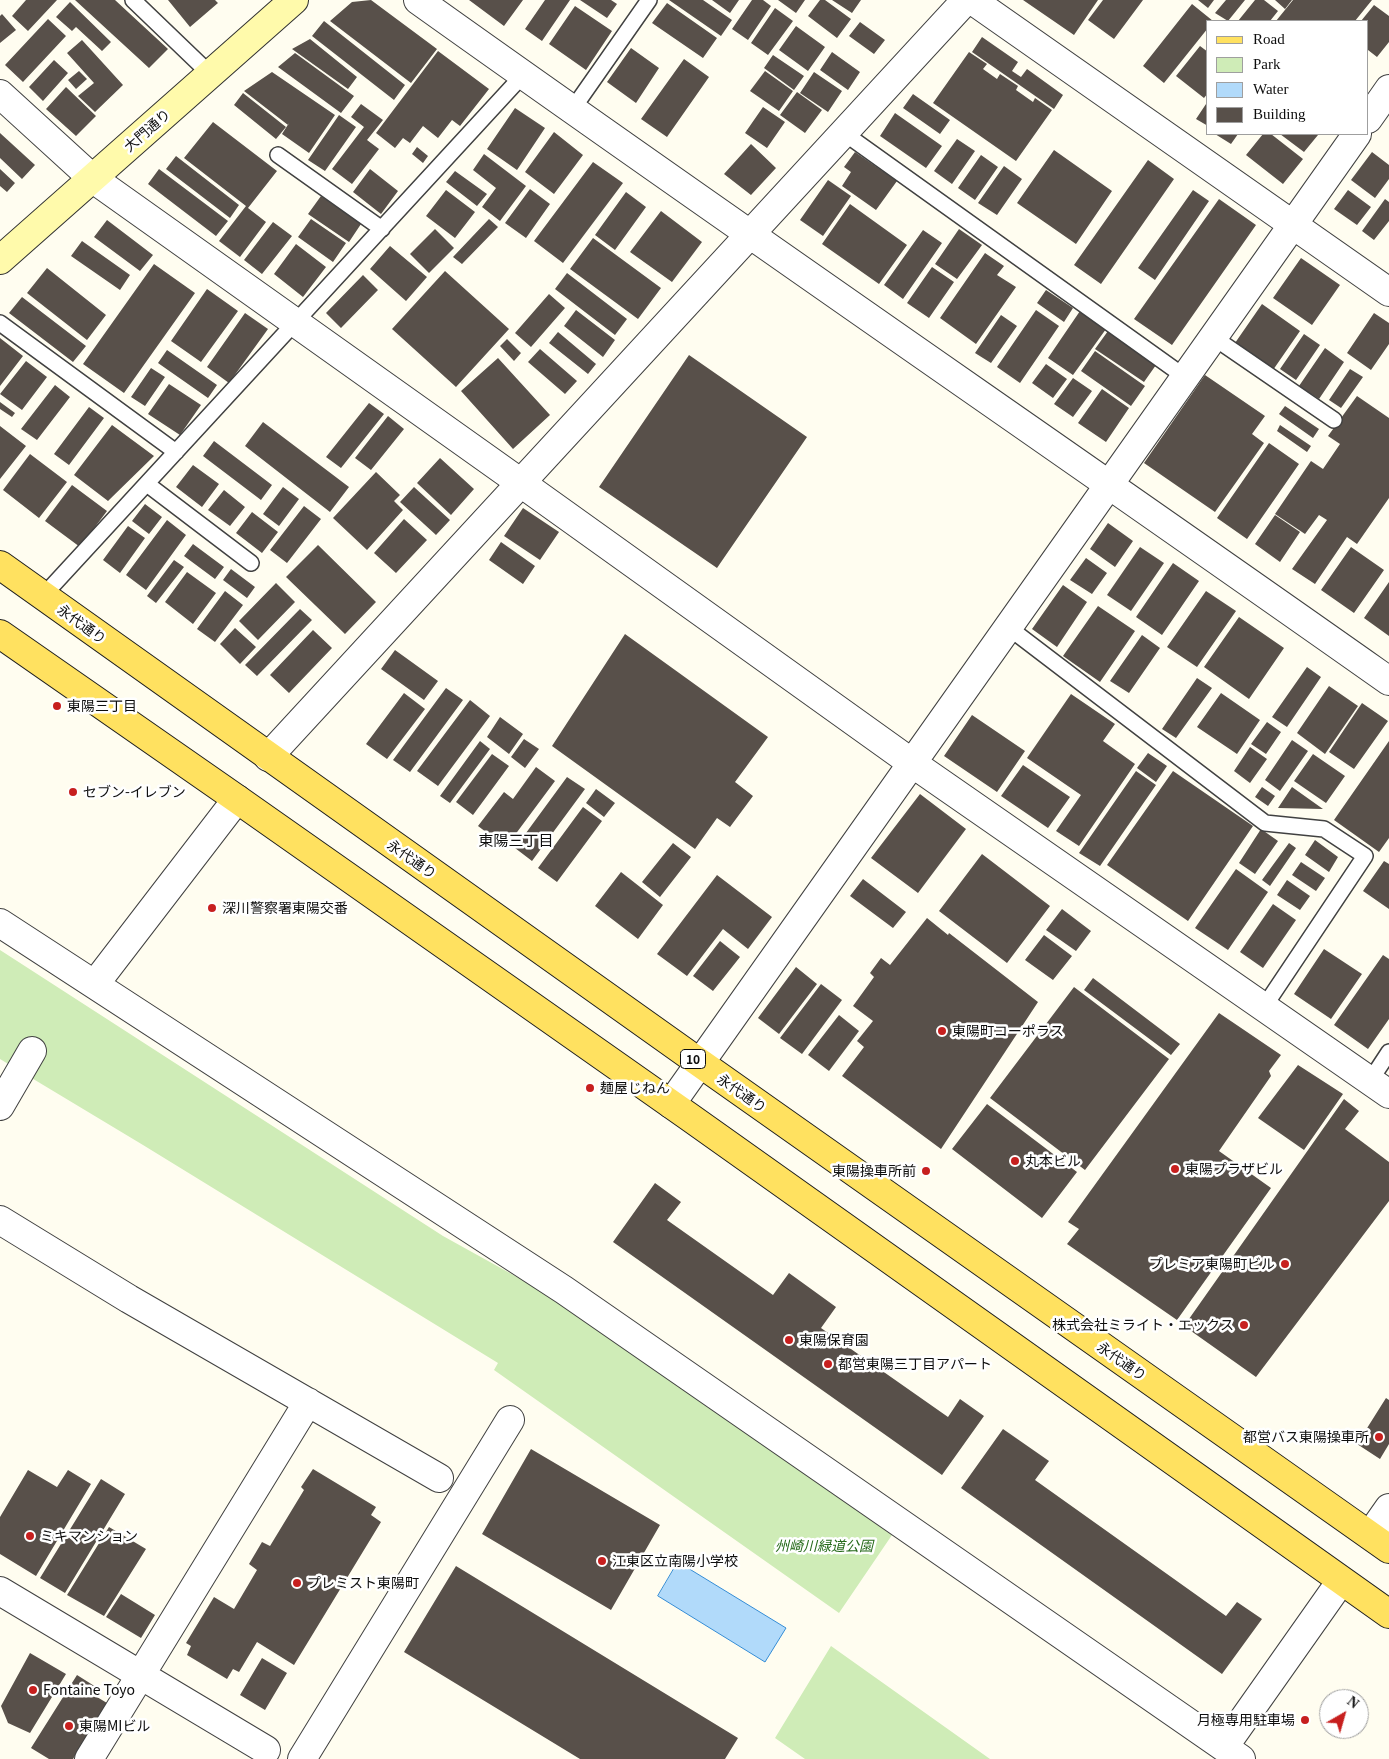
<!DOCTYPE html>
<html>
<head>
<meta charset="utf-8">
<style>
	body { margin:0 }
	#map { position:relative; width:1389px; height:1759px; overflow:hidden; background:#fffdf0; font-family:Georgia,serif }
	canvas { display:block }
	.legend { position:absolute; left:1206px; top:20px; width:162px; height:115px; box-sizing:border-box; background:#fff; border:1px solid #9f9f9f; margin:0; padding:6px 9px; list-style:none; font-size:15px; color:#0e0e0e }
	.legend li { display:flex; align-items:center; gap:10px; height:25px }
	.legend b { width:25px; border:1px solid #9f9f9f }
	.north { position:absolute; left:1319px; top:1689px; width:50px; height:50px; box-sizing:border-box; background:#fff; border:1px solid #9f9f9f; border-radius:50%; rotate:38deg; font-size:14px; font-weight:700; line-height:20px; text-align:center; color:#0e0e0e }
	.north::after { content:''; display:block; margin:auto; width:18px; height:22px; background:#c71f1e; clip-path:polygon(50% 0,100% 100%,50% 72%,0 100%) }
</style>
</head>
<body>
<div id="map">
<canvas width="1389" height="1759"></canvas>
<ul class="legend">
<li><b style="height:6px;background:#ffe160"></b>Road</li>
<li><b style="height:14px;background:#cfecb7"></b>Park</li>
<li><b style="height:14px;background:#b1dafa"></b>Water</li>
<li><b style="height:14px;background:#58504a"></b>Building</li>
</ul>
<div class="north">N</div>
</div>
<script>
const context = document.querySelector('canvas').getContext('2d');
context.lineJoin = 'round';
function paint(path, color) { context.fillStyle = color; context.fill(path, 'evenodd'); }
function trace(path, color, width, dash) { context.strokeStyle = color; context.lineWidth = width; context.lineCap = dash ? 'butt' : 'round'; context.setLineDash(dash || []); context.stroke(path); }
function label(font, color, halo, rows, align = 'center') {
  context.font = font + ' Georgia,"Noto Sans JP",serif'; context.lineWidth = 5; context.setLineDash([]); context.textBaseline = 'middle'; context.strokeStyle = halo; context.fillStyle = color; for (const [text, x, y, turn = 0] of rows) {
    context.save(); context.translate(x, y); context.rotate((+turn || 0) * Math.PI / 180); context.textAlign = isNaN(turn) ? turn : align; if (halo) context.strokeText(text, 0, 0); context.fillText(text, 0, 0); context.restore();
  }
}
const green = new Path2D(`
	M0,950L443,1236L553,1297L892,1535L839,1613L494,1370L498,1363L143,1145L0,1059Z
	M831,1646L990,1759H805L775,1738Z`);
const water = new Path2D(`
	M678,1562L786,1628L765,1662L658,1596Z`);
const building = new Path2D(`
	M26,0H57L28,31L12,16Z
	M75,0H115L168,49L149,68Z
	M168,0H215L218,3L190,27Z
	M371,0L437,49L411,83L330,21L352,2Z
	M469,0H523L504,26Z
	M545,0H570L542,41L525,29Z
	M580,0H611L617,4L607,18Z
	M669,0H703L732,20L721,36Z
	M712,0H739L730,13Z
	M752,0H763L771,6L748,40L732,29Z
	M778,0H805L796,13Z
	M820,0H825L851,19L837,38L808,16Z
	M832,0H861L852,13Z
	M1023,0H1098L1074,35Z
	M1103,0H1143L1114,39L1088,20Z
	M1198,0H1214L1208,8Z
	M1226,0H1245L1228,21L1215,13Z
	M1255,0H1264L1278,11L1270,21H1238Z
	M1275,0H1292L1285,9Z
	M1293,0H1372L1355,21H1276Z
	M70,2L111,42L102,51L76,27L72,31L56,17Z
	M667,3L717,38L703,58L652,23Z
	M1192,4L1213,21H1208V28L1164,83L1143,66Z
	M1374,5L1389,16V42L1377,57L1368,50V21H1361Z
	M575,6L612,31L586,70L549,44Z
	M775,8L793,21L768,55L751,43Z
	M2,14L16,30L0,43V16Z
	M48,19L66,36L23,82L5,65Z
	M324,21L405,85L394,100L312,36Z
	M860,22L885,40L874,54L849,36Z
	M796,26L825,47L808,71L779,50Z
	M982,37L1018,62L1012,71L1021,77L1027,69L1063,95L1054,109L972,52Z
	M310,39L357,77L348,89L292,49Z
	M82,40L123,85L95,112L78,96L94,83L67,53Z
	M1200,46L1208,52V93L1204,98L1176,76Z
	M631,48L659,68L636,103L607,82Z
	M438,51L489,89L460,126L452,120L438,138L423,126L410,143L403,138L395,148L376,133Z
	M832,52L860,72L848,90L820,70Z
	M969,52L987,64L983,69L997,79L1000,74L1018,86L1016,90L1033,102L1035,98L1052,110L1016,161L933,103Z
	M295,53L354,96L341,113L278,67Z
	M773,55L804,76L794,90L764,68Z
	M684,59L709,77L667,137L641,119Z
	M54,60L68,73L43,101L29,87Z
	M79,71L87,79L76,89L68,80Z
	M765,71L793,91L779,111L750,91Z
	M272,72L335,115L309,153L282,134L289,123L288,125L244,91Z
	M814,72L842,91L828,112L800,93Z
	M66,87L96,116L76,136L46,109Z
	M797,92L822,110L805,133L780,115Z
	M243,93L286,127L276,139L234,105Z
	M913,94L950,120L940,134L903,108Z
	M1208,101V126L1196,119Z
	M361,104L383,120L367,140L379,149L352,184L332,169L364,127L351,117Z
	M763,107L785,122L767,148L745,133Z
	M515,108L545,128L517,170L487,149Z
	M895,113L942,146L926,168L880,136Z
	M339,115L356,127L325,171L308,160Z
	M213,122L277,171L248,208L266,222L240,257L219,241L246,206L184,158Z
	M554,132L583,155L554,194L525,172Z
	M0,133L35,165L22,179L0,158Z
	M1215,134H1238L1231,144Z
	M1263,134H1271L1303,159L1283,184L1246,155Z
	M1280,134H1316L1318,135L1304,152Z
	M957,139L975,151L952,184L934,171Z
	M751,144L776,168L751,195L724,174Z
	M417,147L428,156L423,163L412,154Z
	M1054,150L1112,191L1076,244L1017,203Z
	M855,152L897,181L876,210L842,186L851,172L844,167Z
	M1372,152L1389,165V179L1375,198L1351,180Z
	M484,154L526,186L500,221L482,207L496,188L473,170Z
	M981,155L998,167L975,200L958,188Z
	M176,156L239,205L230,218L166,169Z
	M1148,160L1174,179L1101,284L1074,265Z
	M593,162L623,183L563,263L534,241Z
	M1004,166L1022,179L997,215L978,203Z
	M0,169L15,183L7,192L0,186Z
	M159,169L228,221L216,236L148,184Z
	M370,169L398,191L381,214L353,192Z
	M455,171L487,194L477,206L446,182Z
	M828,180L851,196L823,236L800,220Z
	M530,189L550,204L526,238L505,223Z
	M446,190L475,212L455,238L426,216Z
	M1193,190L1209,201L1155,280L1138,268Z
	M1348,190L1371,207L1357,225L1334,209Z
	M626,192L646,207L615,250L595,235Z
	M321,196L361,224L349,242L308,214Z
	M1219,199L1256,225L1172,345L1134,319Z
	M1385,199L1389,202V221L1374,240L1362,231Z
	M850,204L907,245L879,284L822,244Z
	M661,211L702,242L672,282L630,252Z
	M311,219L346,243L333,262L298,237Z
	M489,219L498,227L462,264L453,257Z
	M107,220L153,255L140,271L94,237Z
	M273,222L292,236L262,274L244,260Z
	M435,229L454,248L429,273L410,254Z
	M959,229L982,245L957,279L935,264Z
	M923,230L942,243L903,299L884,285Z
	M593,238L661,288L638,319L570,269Z
	M82,241L130,275L120,290L71,256Z
	M296,244L326,267L303,297L274,274Z
	M390,246L427,277L406,301L370,269Z
	M985,253L1004,266L997,275L1016,287L976,344L940,318Z
	M1301,258L1340,285L1312,325L1273,298Z
	M154,264L195,293L124,393L83,364Z
	M932,267L954,282L929,318L907,303Z
	M47,268L106,315L87,340L27,293Z
	M445,271L509,329L456,387L392,329Z
	M567,273L627,319L615,335L555,289Z
	M363,275L378,290L341,328L326,313Z
	M207,289L238,311L201,362L171,341Z
	M1046,290L1073,308L1064,322L1037,303Z
	M549,294L565,308L531,347L515,333Z
	M22,297L86,346L73,362L9,313Z
	M1262,304L1300,331L1273,370L1235,343Z
	M576,310L615,340L603,357L564,326Z
	M1036,310L1059,326L1020,383L997,367Z
	M1080,311L1106,329L1073,375L1048,358Z
	M245,313L268,329L229,383L207,367Z
	M1374,313L1389,323V344L1371,370L1347,353Z
	M1001,315L1017,326L991,363L975,353Z
	M1108,331L1156,365L1144,382L1095,349Z
	M558,332L596,364L588,374L549,343Z
	M1304,334L1320,345L1296,380L1280,369Z
	M0,338L23,356L0,386Z
	M507,339L521,353L514,361L500,346Z
	M1325,348L1344,362L1319,399L1299,386Z
	M540,349L577,381L565,394L528,362Z
	M167,350L217,385L208,398L158,363Z
	M1095,351L1145,386L1131,406L1081,371Z
	M689,355L807,437L717,568L599,487Z
	M498,358L550,415L513,449L461,391Z
	M26,361L47,377L22,410L0,394Z
	M1046,364L1067,379L1053,398L1032,383Z
	M151,368L165,377L145,406L131,397Z
	M1350,369L1363,377L1341,408L1329,400Z
	M1205,375L1265,416L1252,434L1264,443L1215,512L1144,463Z
	M1073,378L1092,391L1073,417L1054,404Z
	M169,384L201,405L180,435L148,414Z
	M55,385L70,397L37,440L21,429Z
	M1102,389L1129,408L1106,442L1078,423Z
	M1357,396L1389,418V498L1357,544L1347,537L1315,584L1292,569L1327,520L1319,515L1305,534L1275,514L1311,461L1323,469L1340,444L1328,436Z
	M0,402L15,413L12,417L0,409Z
	M369,403L384,414L341,468L326,457Z
	M1285,406L1319,429L1313,438L1279,414Z
	M89,407L104,418L69,465L54,454Z
	M388,416L404,429L371,470L355,458Z
	M263,422L349,487L330,512L245,446Z
	M112,425L154,456L108,501L74,475Z
	M1280,425L1311,446L1307,452L1277,431Z
	M0,426L26,446L0,479Z
	M214,441L272,485L261,500L203,456Z
	M1269,443L1299,464L1247,539L1217,518Z
	M30,454L67,482L39,518L3,490Z
	M440,458L474,489L451,515L417,483Z
	M193,465L219,484L202,507L176,487Z
	M376,472L400,495L394,501L403,510L367,550L333,518Z
	M72,485L107,511L80,547L45,521Z
	M283,487L299,499L279,526L263,514Z
	M414,487L450,520L436,535L400,502Z
	M224,490L245,507L230,526L208,510Z
	M145,504L162,517L149,534L132,521Z
	M304,506L321,519L287,563L270,550Z
	M523,508L559,532L540,560L504,536Z
	M252,512L278,532L262,553L236,533Z
	M1275,515L1300,532L1280,562L1255,544Z
	M404,519L427,540L396,573L374,553Z
	M167,520L186,535L146,590L126,575Z
	M1108,523L1133,541L1115,567L1090,549Z
	M128,526L145,538L120,573L103,560Z
	M501,542L535,566L523,584L489,560Z
	M193,544L224,567L215,579L184,556Z
	M318,545L376,602L345,634L286,577Z
	M1140,547L1164,563L1131,611L1107,595Z
	M1351,547L1384,570L1354,613L1321,590Z
	M1086,558L1107,573L1092,594L1070,580Z
	M174,560L184,567L156,603L147,596Z
	M1173,563L1199,581L1162,635L1136,617Z
	M231,569L255,587L247,598L223,580Z
	M187,572L216,593L193,624L165,602Z
	M1389,582V636L1364,618Z
	M276,583L295,602L258,640L239,621Z
	M1063,585L1087,602L1057,647L1032,629Z
	M225,591L243,605L215,642L197,629Z
	M1206,591L1236,611L1197,667L1167,647Z
	M1098,606L1135,631L1100,682L1063,656Z
	M300,609L312,620L257,676L245,665Z
	M1239,617L1284,648L1249,699L1204,667Z
	M235,628L256,647L240,664L220,644Z
	M313,630L332,648L289,693L270,675Z
	M625,634L768,737L735,782L753,796L730,827L717,818L695,849L552,746Z
	M1142,635L1160,648L1129,693L1110,681Z
	M395,650L438,681L424,700L381,669Z
	M1307,667L1321,677L1287,727L1272,717Z
	M1197,678L1212,688L1176,738L1162,729Z
	M1329,686L1358,706L1325,754L1297,733Z
	M446,688L463,700L410,772L393,760Z
	M404,693L425,709L387,759L366,744Z
	M1221,693L1260,720L1237,754L1197,727Z
	M1071,694L1115,724L1103,741L1135,764L1079,846L1056,831L1081,795L1027,758Z
	M470,700L490,716L438,786L417,771Z
	M1362,703L1388,721L1354,769L1329,752Z
	M972,715L1025,751L997,792L944,756Z
	M500,717L523,734L509,754L487,737Z
	M1267,722L1281,732L1266,754L1251,744Z
	M524,739L539,749L525,768L511,757Z
	M1292,740L1308,751L1280,791L1265,780Z
	M480,741L490,749L450,803L440,796Z
	M1389,741V838L1379,852L1334,820Z
	M1250,747L1267,759L1250,783L1234,771Z
	M1148,753L1167,766L1156,782L1137,768Z
	M492,754L509,766L473,815L456,802Z
	M1313,754L1345,776L1326,803L1294,781Z
	M1023,765L1070,797L1048,828L1001,796Z
	M536,767L555,781L506,847L478,826L504,792L513,799Z
	M1136,771L1156,785L1100,866L1079,853Z
	M1173,771L1253,826L1188,921L1107,865Z
	M567,777L585,789L532,861L515,848Z
	M1262,787L1275,796L1268,806L1255,797Z
	M1292,787L1323,809L1278,808Z
	M596,789L615,803L604,817L586,803Z
	M920,794L966,829L918,893L871,858Z
	M583,807L602,821L557,882L538,868Z
	M1261,829L1278,841L1255,874L1239,863Z
	M1315,840L1338,857L1329,872L1305,855Z
	M673,843L691,857L660,897L642,882Z
	M1289,843L1296,848L1270,886L1262,880Z
	M982,854L1050,906L1007,963L939,911Z
	M1384,861L1389,864V909L1363,891Z
	M1301,862L1325,878L1316,891L1292,875Z
	M1236,869L1268,892L1228,950L1195,928Z
	M621,872L663,905L638,939L595,906Z
	M717,875L772,917L748,949L723,929L687,976L657,954Z
	M863,879L906,912L893,928L850,896Z
	M1287,880L1310,896L1300,910L1277,895Z
	M1273,904L1296,920L1263,968L1240,952Z
	M1062,909L1091,931L1076,951L1046,930Z
	M927,918L948,935L949,933L1038,1002L941,1149L842,1076L864,1047L857,1041L873,1021L853,1006L874,977L870,973L881,958L890,965Z
	M1044,935L1072,956L1053,980L1025,960Z
	M720,941L740,957L713,991L693,976Z
	M1324,949L1362,974L1331,1019L1294,994Z
	M1383,955L1389,959V1019L1368,1049L1334,1025Z
	M796,967L817,984L779,1034L758,1018Z
	M1093,978L1180,1044L1171,1055L1084,990Z
	M821,984L842,1000L802,1054L780,1038Z
	M1074,987L1169,1059L1085,1170L990,1098Z
	M1219,1013L1281,1055L1269,1071L1271,1076L1219,1151L1271,1188L1177,1320L1067,1244L1079,1229L1068,1222Z
	M839,1015L859,1031L829,1071L808,1055Z
	M1298,1065L1343,1094L1304,1150L1258,1118Z
	M1344,1099L1359,1111L1345,1129L1389,1162V1201L1256,1377L1184,1326Z
	M987,1104L1077,1172L1042,1218L952,1149Z
	M655,1183L681,1202L667,1220L773,1295L789,1273L836,1307L821,1328L948,1417L960,1399L984,1416L942,1475L613,1242Z
	M1386,1398L1389,1400V1444L1380,1459L1357,1444Z
	M1003,1429L1049,1461L1035,1480L1226,1616L1237,1602L1262,1619L1222,1674L961,1488Z
	M531,1449L660,1525L611,1610L482,1534Z
	M313,1469L376,1507L371,1515L381,1522L294,1665L257,1642L239,1672L233,1669L227,1679L187,1655L191,1646L186,1643L214,1597L234,1609L257,1570L249,1564L262,1542L270,1546L304,1490L301,1487Z
	M28,1470L57,1487L68,1470L91,1484L36,1576L0,1554V1517Z
	M101,1479L125,1494L65,1593L40,1578Z
	M109,1527L146,1549L104,1616L67,1595Z
	M456,1566L738,1738L725,1759H580L404,1652Z
	M121,1594L155,1615L141,1638L106,1617Z
	M30,1653L66,1674L30,1733L8,1723L1,1706Z
	M262,1658L287,1673L265,1710L240,1695Z
	M77,1675L96,1687L92,1694L107,1703L73,1759H49L31,1748Z`);
const lane = new Path2D(`
	M133,0L210,74
	M572,110L649,0
	M844,133L1185,377
	M278,155L382,229
	M0,323L176,452
	M1213,337L1334,420
	M147,484L251,563
	M43,596L523,75
	M1008,627L1265,823L1324,829L1365,856L1264,1007
	M1370,1081L1389,1052`);
const street = new Path2D(`
	M418,0C740,230 1066,453 1389,681
	M972,0L1389,292
	M0,94L92,178L521,483L912,763L1389,1094
	M1368,119L1389,89
	M268,757L966,0
	M0,923L564,1290L1241,1759
	M95,984L237,799
	M671,1104L1357,134
	M0,1106L32,1051
	M0,1220L129,1299L439,1478
	M1370,1535L1389,1508
	M0,1591L266,1750
	M1224,1747L1341,1581
	M89,1759L308,1402
	M302,1759L510,1420`);
const secondary = new Path2D(`
	M0,260L294,0`);
const primary = new Path2D(`
	M0,565L700,1063L1389,1549
	M0,634L237,799L688,1116L1389,1614`);
const markers = [
	[57,706,5,"#c71f1e"],
	[73,792,5,"#c71f1e"],
	[212,908,5,"#c71f1e"],
	[942,1031,5,"#c71f1e"],
	[590,1088,5,"#c71f1e"],
	[1015,1161,5,"#c71f1e"],
	[1175,1169,5,"#c71f1e"],
	[926,1171,5,"#c71f1e"],
	[1285,1264,5,"#c71f1e"],
	[1244,1325,5,"#c71f1e"],
	[789,1340,5,"#c71f1e"],
	[828,1364,5,"#c71f1e"],
	[1379,1437,5,"#c71f1e"],
	[30,1536,5,"#c71f1e"],
	[602,1561,5,"#c71f1e"],
	[297,1583,5,"#c71f1e"],
	[33,1690,5,"#c71f1e"],
	[1305,1720,5,"#c71f1e"],
	[69,1726,5,"#c71f1e"]
];
const shields = [
	[693,1059,25]
];
const shieldNames = [
	["10",693,1059]
];
const streetNames = [
	["大門通り",147,130,-41],
	["永代通り",82,624,36],
	["永代通り",412,859,35],
	["永代通り",742,1093,35],
	["永代通り",1122,1361,35]
];
const poiNames = [
	["東陽三丁目",67,706],
	["セブン-イレブン",83,792],
	["深川警察署東陽交番",222,908],
	["東陽町コーポラス",952,1031],
	["麺屋じねん",600,1088],
	["丸本ビル",1025,1161],
	["東陽プラザビル",1185,1169],
	["東陽操車所前",916,1171,"right"],
	["プレミア東陽町ビル",1275,1264,"right"],
	["株式会社ミライト・エックス",1234,1325,"right"],
	["東陽保育園",799,1340],
	["都営東陽三丁目アパート",838,1364],
	["都営バス東陽操車所",1369,1437,"right"],
	["ミキマンション",40,1536],
	["江東区立南陽小学校",612,1561],
	["プレミスト東陽町",307,1583],
	["Fontaine Toyo",43,1690],
	["月極専用駐車場",1295,1720,"right"],
	["東陽MIビル",79,1726]
];
const parkNames = [
	["州崎川緑道公園",824,1546]
];
const neighbourhoodNames = [
	["東陽三丁目",516,840]
];
paint(green, '#cfecb7');
paint(water, '#b1dafa');
trace(water, '#348cd5', 1);
paint(building, '#58504a');
trace(lane, '#414141', 18);
trace(street, '#414141', 30);
trace(secondary, '#303030', 30);
trace(primary, '#1f1f1f', 30);
trace(lane, '#fff', 15);
trace(street, '#fff', 28);
trace(secondary, '#fffaab', 28);
trace(primary, '#ffe160', 28);
for (const [x, y, r, color] of markers) { const dot = new Path2D(); dot.arc(x, y, r, 0, 2 * Math.PI); context.fillStyle = color; context.fill(dot); trace(dot, '#fff', 2); }
for (const [x, y, w] of shields) { const box = new Path2D(); box.roundRect(x - w / 2, y - 9.5, w, 19, 4); context.fillStyle = '#fff'; context.fill(box); trace(box, '#0e0e0e', 1); }
label('bold 12px', '#0e0e0e', null, shieldNames);
label('14px', '#0e0e0e', '#fff', streetNames);
label('14px', '#0e0e0e', '#fff', poiNames, 'left');
label('italic 14px', '#266a1a', '#fff', parkNames);
label('15px', '#0e0e0e', '#fff', neighbourhoodNames);
</script>
</body>
</html>
